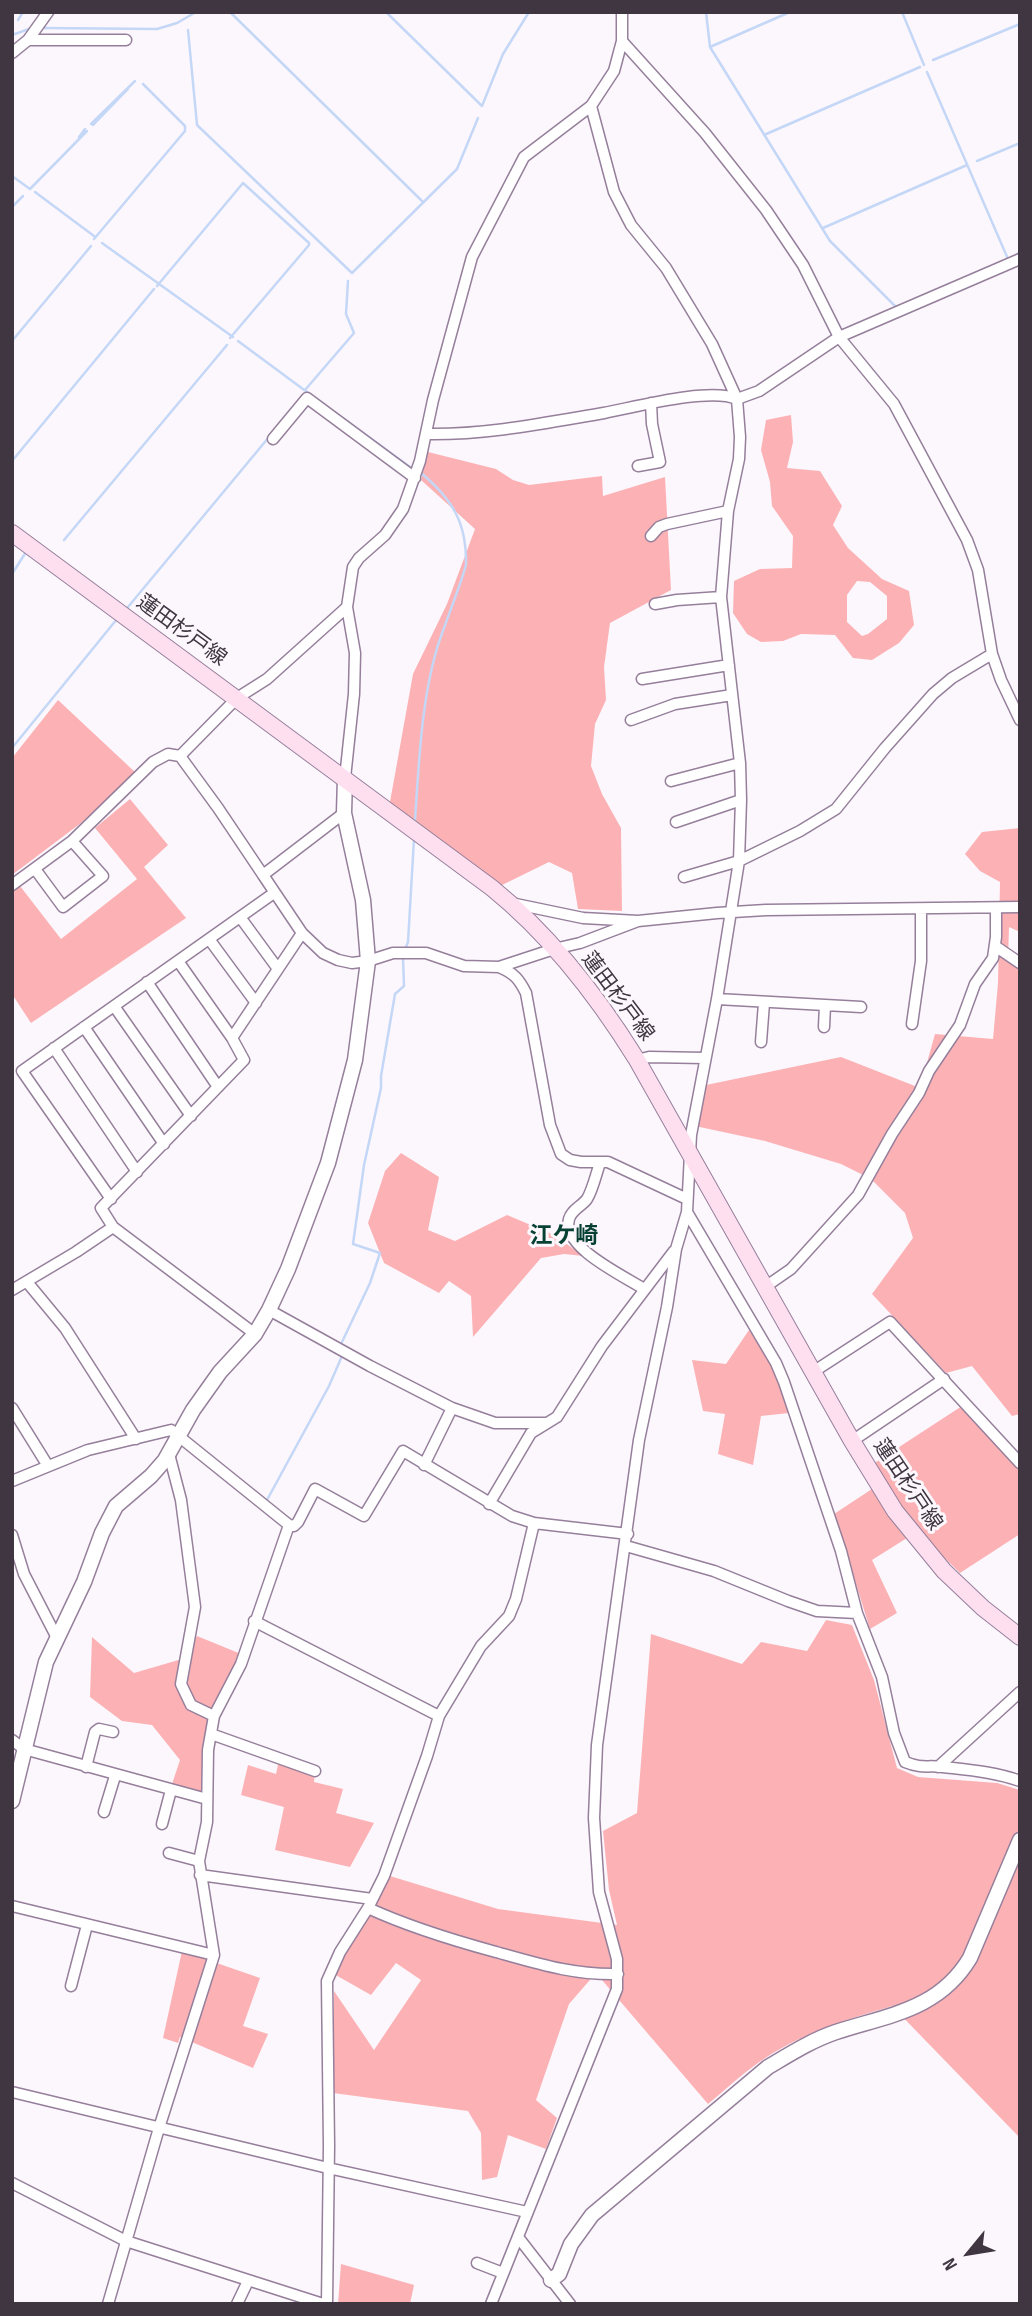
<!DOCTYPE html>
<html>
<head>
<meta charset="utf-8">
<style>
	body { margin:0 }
	#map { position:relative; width:1032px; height:2316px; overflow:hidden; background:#fcf7fd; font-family:"Sofia Sans Condensed",sans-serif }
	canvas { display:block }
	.frame { position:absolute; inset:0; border:14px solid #3f3642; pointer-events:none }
	.north { position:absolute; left:934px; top:2218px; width:70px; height:70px; -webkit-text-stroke:5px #fcf7fd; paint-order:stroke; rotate:240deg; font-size:19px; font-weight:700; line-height:28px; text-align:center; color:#3f3642 }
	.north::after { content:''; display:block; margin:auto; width:24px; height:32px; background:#3f3642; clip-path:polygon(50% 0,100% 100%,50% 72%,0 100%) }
</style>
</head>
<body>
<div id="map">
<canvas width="1032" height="2316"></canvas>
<div class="frame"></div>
<div class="north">N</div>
</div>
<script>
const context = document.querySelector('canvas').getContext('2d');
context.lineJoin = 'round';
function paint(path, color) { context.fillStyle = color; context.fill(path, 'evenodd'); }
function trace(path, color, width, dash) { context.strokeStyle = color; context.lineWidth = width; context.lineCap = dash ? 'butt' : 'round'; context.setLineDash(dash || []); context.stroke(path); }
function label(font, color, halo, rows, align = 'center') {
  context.font = font + ' "Sofia Sans Condensed","Noto Sans JP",sans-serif'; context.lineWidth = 6; context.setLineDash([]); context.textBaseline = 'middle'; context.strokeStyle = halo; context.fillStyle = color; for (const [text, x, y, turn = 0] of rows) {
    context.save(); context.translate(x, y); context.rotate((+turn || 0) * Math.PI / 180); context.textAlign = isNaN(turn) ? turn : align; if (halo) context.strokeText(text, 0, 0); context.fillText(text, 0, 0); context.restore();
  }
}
const green = new Path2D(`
	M791,415L793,442L787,468L820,471L842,506L833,525L848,548L882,579L909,591L914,625L899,643L872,660L853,658L835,635L801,634L783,641L761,642L747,634L733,613L734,581L760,569L792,568L793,536L772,506L770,482L761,450L766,420ZM857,581L870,582L887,596V619L868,634L862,636L847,622V595Z
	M428,452L496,469L513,480L529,485L602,476L603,496L665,477L671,590L610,623L604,667L606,700L595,724L591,766L602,794L621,828L622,911L578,909L572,873L549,862L500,886L390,802L413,674L447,604L475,529L421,480Z
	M58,700L136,773L81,823L12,875V758Z
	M130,799L168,845L144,867L186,918L31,1023L12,994V891L20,886L61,939L137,879L95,828Z
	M1020,828V932L1009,927L1008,960L1020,969V1414L1012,1416L972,1366L946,1373L872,1294L913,1238L905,1213L871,1179L841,1164L765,1141L695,1126L706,1085L841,1057L920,1088L935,1034L993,1039L998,983L1000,882L980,871L965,854L982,832Z
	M401,1153L439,1177L428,1230L455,1241L507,1215L552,1234L584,1256L564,1254L541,1258L473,1337L471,1296L449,1281L439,1293L384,1263L368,1223L385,1171Z
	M749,1330L773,1366L789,1413L761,1416L753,1465L718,1454L725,1414L703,1411L692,1360L726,1364Z
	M962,1406L1020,1467V1534L960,1573L922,1536L873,1464Z
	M872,1489L907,1538L872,1560L897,1613L870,1629L834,1514Z
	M826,1620L852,1625L874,1680L897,1768L918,1777L997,1783L1020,1790V2138L892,2006C845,2020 799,2034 758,2063C741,2075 725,2090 708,2104L596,1973L569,2004L536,2100L557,2118L546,2149L508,2135L497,2177L482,2180L481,2133L468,2111L333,2093L334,1991L374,2050L421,1980L396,1963L371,1995L332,1973L390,1876L498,1909L617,1925L609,1890L603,1831L637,1813L651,1634L742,1664L761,1642L807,1651Z
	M197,1636L241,1654L213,1711L203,1749V1795L171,1787L180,1760L152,1725L122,1721L90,1697L92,1637L134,1673L182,1659Z
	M279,1760L315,1771L314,1782L343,1789L336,1813L374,1823L350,1867L275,1850L284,1807L241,1795L248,1765L276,1774Z
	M182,1951L260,1978L243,2026L268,2034L253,2068L180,2037L178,2043L163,2038Z
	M341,2264L414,2285L410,2304H338Z`);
const stream = new Path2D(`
	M230,12L423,202
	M386,12L482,106L503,54L529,12
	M706,12L710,47L830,241L896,307
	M902,12L924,65
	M18,20L23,12
	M42,28L157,29L177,23L196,12
	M188,30L197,125L352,273L457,169L478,118
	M12,35L32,28
	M710,47L790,12
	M933,60L1020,24
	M927,72L1008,259
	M91,124L135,81
	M93,125L128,89
	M764,135L920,67
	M79,137L85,129
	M977,161L1020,143
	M12,176L30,189L87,131
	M35,192L94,236
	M12,207L23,196
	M823,228L967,165
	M94,239L185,131V126L143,84
	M102,243L233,337
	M1017,254L1020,253
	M157,286L243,183L309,243V245L230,338
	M12,341L91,246
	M238,341L311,395
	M305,390L354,333L346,314L348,281
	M333,411L410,467
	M12,461L154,289
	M64,540L227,345
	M12,574L26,552
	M128,607L269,437
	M12,748L117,619
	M415,820C419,763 421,703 437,648C446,620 458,593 466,565C467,522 452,499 420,472
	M406,947L408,942L414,839
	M342,1342L370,1283L380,1253L353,1244L364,1165L381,1088V1076L395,994L404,986L403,957
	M267,1500L329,1386L342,1356`);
const minor = new Path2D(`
	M28,40H126
	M622,41L705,133L766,210L803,265L839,337L894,404L967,540L978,570L992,654L1001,680L1020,720
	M12,53L28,40L48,12
	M426,434C486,435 545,423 604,413C636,407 709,387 737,399L759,391L839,337L1020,259
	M273,439L307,398L415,478
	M638,466L660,462L652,424L651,403
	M651,536L659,527L667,524L728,511
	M655,604L677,600L721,597
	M642,679L729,665
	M631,720L675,704L732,695
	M180,756L237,698L267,679L347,607
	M345,778L354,694L355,653L347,607L353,567L359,558L385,535L403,509L420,461L433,400L472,257L524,157L591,106L614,71L622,41V12
	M671,781L740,763
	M344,813L263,875L302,933L323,953L338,960L352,963L368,961L393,953H426L464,966L499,967L554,949L580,943L638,921
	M676,822L741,800
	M35,869L63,907L103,876L72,841
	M684,877L739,861L800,831L836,809L885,748L933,694L952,678L992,654
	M12,885L72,841L153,762L168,754L180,756L218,808L263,875
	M511,903L583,918L638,921L717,913L766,910L1020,907
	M240,917L278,969
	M209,939L256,1003
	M995,946L1020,963
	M178,961L232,1038L244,1060L101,1208L113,1227L255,1334
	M499,967C514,973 519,979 526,993L550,1125L561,1154L570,1160L581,1162H608L687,1199
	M147,982L218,1087
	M717,999L861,1007
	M114,1006L191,1116
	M912,1024L921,961V909
	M84,1027L164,1144
	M824,1027L825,1005
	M232,1038L302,933
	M761,1042L764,1003
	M54,1048L137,1172
	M637,1060L649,1057L705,1058
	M600,1163C596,1174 593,1189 587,1199C581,1207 572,1209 569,1219C561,1247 624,1276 644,1289
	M111,1199L22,1071L274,893
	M687,1212L776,1363L784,1382L841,1551L857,1613L882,1677L894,1733L905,1762C923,1769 925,1765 943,1767C969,1770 995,1772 1020,1781
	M27,1282L65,1328L136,1439
	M765,1287L791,1269L858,1195L892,1134L919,1093L929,1071L960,1025L975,984L993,958L996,937V908
	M12,1290L76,1252L113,1227
	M269,1310L370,1366L452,1408L495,1423H546
	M813,1372L890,1322L1020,1463
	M12,1408L48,1466
	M852,1441L944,1379
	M169,1454L181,1500L195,1607L181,1684L191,1705L214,1716
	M424,1465L452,1408
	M12,1481L88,1450L171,1430L289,1525
	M489,1504L531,1433L557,1417L602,1346L674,1251
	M289,1525L294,1526L298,1522L315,1489L364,1516L403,1451L512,1516L534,1523L628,1534
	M12,1535L24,1574L56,1636
	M626,1546L714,1571L788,1601L817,1611L857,1613
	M254,1621L439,1716
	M211,1734L315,1771
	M12,1740L24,1749L207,1799
	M86,1767L95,1732L99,1729L113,1732
	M938,1767L1020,1692
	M104,1812L115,1776
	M162,1824L171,1790
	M169,1853L199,1861
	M200,1875L372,1899
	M12,1906L214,1955
	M368,1908C409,1927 452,1940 496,1952C539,1964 573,1975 618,1974
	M71,1986L87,1925
	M12,2092L328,2168L527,2212
	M12,2183L126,2241L323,2304
	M518,2237L570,2304
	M477,2263L503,2273
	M108,2304L159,2128L214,1955L199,1861L207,1822L208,1750L214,1716L241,1664L289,1525
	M237,2304L248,2281
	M327,2304L329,2146L327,1981L340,1952L368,1908L384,1876L427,1756L439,1716L481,1646L509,1616L516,1599L534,1523
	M491,2304L617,1989V1959L599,1892L594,1818L597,1745L639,1440L667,1307L676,1249L687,1212L691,1135L717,999L739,861L741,800L740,763L721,597L728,511L739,459L740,437L737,399L712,344L666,268L631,225L614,192L591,106`);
const tertiary = new Path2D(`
	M12,1801L46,1662L84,1582L102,1533L116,1506L151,1476L165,1460L193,1410L220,1372L255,1334L269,1310L288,1269L328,1163L355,1060L368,961L363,900L344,813L345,778
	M551,2280L559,2274L571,2244L592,2215L768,2067C790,2054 812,2040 836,2032C888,2015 939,2010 970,1958L1020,1840`);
const secondary = new Path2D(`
	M12,533L492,888C550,935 598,997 637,1060L852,1441L895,1511L944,1571L983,1608L1020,1637`);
const streetNames = [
	["蓮田杉戸線",181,631,36],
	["蓮田杉戸線",617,997,53],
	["蓮田杉戸線",907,1485,56]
];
const neighbourhoodNames = [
	["江ケ崎",564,1237]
];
paint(green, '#fcb2b5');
trace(stream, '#c4d7f6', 2.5);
trace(minor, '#957f9b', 13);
trace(tertiary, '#957f9b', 17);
trace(secondary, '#957f9b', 18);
trace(minor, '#fff', 10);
trace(tertiary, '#fff', 14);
trace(secondary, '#fedff0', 16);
label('21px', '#3f3642', '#fcf7fd', streetNames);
label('bold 23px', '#074134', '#fcf7fd', neighbourhoodNames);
</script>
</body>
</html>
